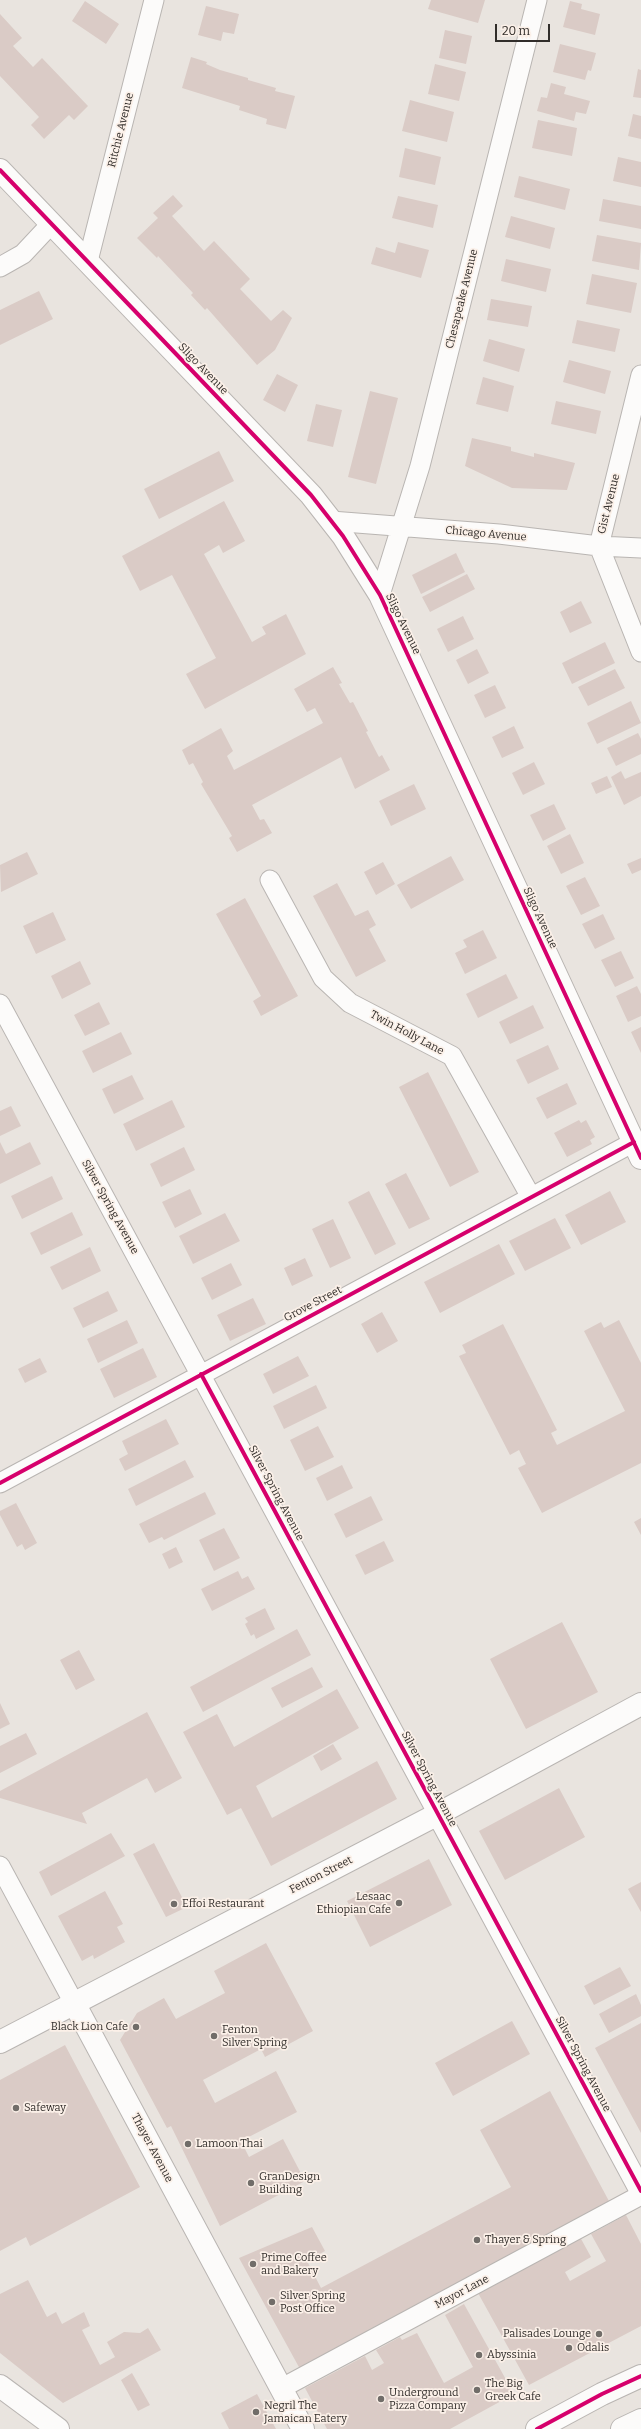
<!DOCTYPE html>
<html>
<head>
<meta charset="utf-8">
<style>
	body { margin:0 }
	#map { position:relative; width:641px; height:2429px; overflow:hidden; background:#e9e4df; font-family:Bitter,serif }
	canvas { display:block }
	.scale { position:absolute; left:495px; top:24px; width:55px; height:18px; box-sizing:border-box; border:2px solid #312d2a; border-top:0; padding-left:5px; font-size:12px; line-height:14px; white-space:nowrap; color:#312d2a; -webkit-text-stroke:3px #fbf0e8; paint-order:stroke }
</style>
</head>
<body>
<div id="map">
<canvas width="641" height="2429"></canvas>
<div class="scale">20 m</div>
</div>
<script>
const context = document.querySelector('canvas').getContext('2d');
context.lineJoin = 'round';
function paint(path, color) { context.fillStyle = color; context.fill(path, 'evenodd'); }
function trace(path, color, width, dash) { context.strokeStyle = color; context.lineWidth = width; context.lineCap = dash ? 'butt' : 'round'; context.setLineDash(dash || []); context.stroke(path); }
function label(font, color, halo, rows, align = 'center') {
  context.font = font + ' Bitter,serif'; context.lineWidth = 3.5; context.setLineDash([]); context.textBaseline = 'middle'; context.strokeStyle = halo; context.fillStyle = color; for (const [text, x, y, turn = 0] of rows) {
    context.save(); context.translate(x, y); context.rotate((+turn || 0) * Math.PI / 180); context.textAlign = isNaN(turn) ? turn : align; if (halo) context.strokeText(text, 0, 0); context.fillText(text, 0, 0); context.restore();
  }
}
const building = new Path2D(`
	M431,0H485L478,23L428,9Z
	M85,1L119,24L106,44L72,21Z
	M570,1L582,4L581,9L600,14L595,35L563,27Z
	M206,6L239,14L234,34L223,32L221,41L198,35Z
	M0,14L22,38L13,46L33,67L42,58L88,106L74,120L69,115L44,139L31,125L39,117L0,76Z
	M445,30L472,36L466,64L439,58Z
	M560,44L596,53L591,71L588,70L585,80L553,72Z
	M191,57L207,62L206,64L220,70L248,78V80L276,88L275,91L295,96L286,129L266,124L267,119L239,110L240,106L182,88Z
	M435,64L466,72L459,101L428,94Z
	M638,69L641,70V98L633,97Z
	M551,83L566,87L564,94L590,101L586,114L576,112L574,121L537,111L541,97L547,98Z
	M410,100L454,112L447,142L402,131Z
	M633,114L641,116V139L628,136Z
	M538,120L577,128L572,156L532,148Z
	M405,148L441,157L435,185L399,177Z
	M618,157L641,162V187L613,181Z
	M519,176L570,189L565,210L514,197Z
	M173,195L183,206L172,216L204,251L214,241L250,279L240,289L271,321L283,310L292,318L275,350L257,365L207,308L205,310L191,295L193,293L158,256L157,258L137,238L158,218L153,213Z
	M398,196L438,205L433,228L392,218Z
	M603,199L641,206V229L599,221Z
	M511,216L555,228L550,249L505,237Z
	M597,235L641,243L639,270L592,261Z
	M398,242L429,250L421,278L371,264L376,247L395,253Z
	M506,259L551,269L546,292L501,281Z
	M592,274L637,283L631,313L586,304Z
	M39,291L53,319L0,345V310Z
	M491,299L532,306L528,327L487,320Z
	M577,320L620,329L615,352L572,343Z
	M489,339L525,349L519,372L483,361Z
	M569,360L611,371L605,394L563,382Z
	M277,374L298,385L285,412L263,400Z
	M483,377L514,386L508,412L476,404Z
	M370,391L398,398L376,484L348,477Z
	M556,401L601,411L596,434L551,424Z
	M316,404L342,410L333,447L307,441Z
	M472,438L511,447V451L534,457V453L575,463L567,490L512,488L465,466Z
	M219,451L234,481L159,519L144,489Z
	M224,501L245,541L223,553L219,545L204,554L252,642L266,634L262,627L286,614L306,654L205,709L186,674L216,658L172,575L140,591L122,556Z
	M456,553L465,572L421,594L412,575Z
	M467,574L475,589L430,612L422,597Z
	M581,601L592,623L570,633L560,612Z
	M463,616L474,639L448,652L437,629Z
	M605,642L615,663L572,684L562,663Z
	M477,649L489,673L468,684L456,660Z
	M333,667L342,683L339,684L350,703L353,702L368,731L366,732L379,757L382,755L390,770L355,789L341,757L252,805L260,820L264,819L272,833L237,852L229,838L232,836L201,784L203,782L193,763L189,765L182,750L221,728L233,751L227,756L234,770L323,723L315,708L307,712L294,689Z
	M615,669L625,688L588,706L578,687Z
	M495,685L506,708L485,718L474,695Z
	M631,701L641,723L597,744L587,723Z
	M514,726L524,748L502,758L492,737Z
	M638,733L641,739V754L616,766L607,748Z
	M534,762L545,784L523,795L512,773Z
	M621,771L625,779L641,772V796L624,805L611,777Z
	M607,776L612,787L596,794L591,783Z
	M414,784L426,809L391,826L379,801Z
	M554,804L566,829L543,841L530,815Z
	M570,834L584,863L561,874L547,846Z
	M27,852L38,874L1,892L0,865Z
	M451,856L464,880L411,909L397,885Z
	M641,858V870L632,874L627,864Z
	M383,862L395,884L376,895L364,872Z
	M585,877L600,906L581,915L566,886Z
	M337,883L355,916L368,910L376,925L369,929L386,961L356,977L313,896Z
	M245,898L298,996L261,1016L253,1001L261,996L216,914Z
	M53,912L66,940L36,954L23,926Z
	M603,914L615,939L595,949L582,924Z
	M483,930L497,958L465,974L455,953L467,947L463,940Z
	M621,951L634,978L615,987L601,960Z
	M80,961L91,984L62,999L51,976Z
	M506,974L518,998L478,1018L466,994Z
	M637,986L641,994V1016L628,1022L616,996Z
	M99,1002L110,1024L85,1036L74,1015Z
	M533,1005L544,1028L510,1044L499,1022Z
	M641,1027V1053L631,1032Z
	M121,1032L132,1054L93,1073L82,1051Z
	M548,1045L559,1069L528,1084L516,1060Z
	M428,1072L479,1172L450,1187L399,1087Z
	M132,1075L144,1099L114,1114L102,1089Z
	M567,1083L577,1104L547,1119L536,1098Z
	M172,1100L185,1127L136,1151L123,1124Z
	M11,1106L21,1126L0,1136V1111Z
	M579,1120L581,1123L586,1120L595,1137L590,1140L592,1144L567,1157L554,1133Z
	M0,1142L6,1154L30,1142L41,1164L0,1184Z
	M184,1147L195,1170L161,1187L150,1164Z
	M406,1173L430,1219L409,1229L385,1184Z
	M52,1176L63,1199L22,1219L11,1196Z
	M190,1189L202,1214L175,1228L162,1202Z
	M369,1191L396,1244L375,1255L348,1202Z
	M610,1191L626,1222L581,1245L565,1215Z
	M72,1212L83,1235L41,1255L30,1233Z
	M225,1213L240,1241L193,1264L179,1236Z
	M555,1218L571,1248L525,1271L509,1241Z
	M333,1219L351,1258L330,1268L312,1229Z
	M499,1244L515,1274L440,1313L424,1282Z
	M90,1247L101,1271L62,1290L50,1267Z
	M305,1258L313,1276L292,1286L284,1268Z
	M231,1263L242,1285L212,1300L201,1278Z
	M108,1291L118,1311L83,1328L73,1308Z
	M253,1298L266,1324L230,1341L217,1315Z
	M382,1312L398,1341L377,1353L361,1324Z
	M127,1320L138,1343L98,1363L87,1339Z
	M619,1320L641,1363V1463L542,1513L518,1468L526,1464L519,1450L510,1455L459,1356L466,1353L462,1345L503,1324L557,1430L551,1433L557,1445L625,1411L584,1331L601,1322L604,1328Z
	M143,1348L157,1377L114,1398L100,1369Z
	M298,1356L309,1376L273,1394L263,1374Z
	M40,1358L47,1372L25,1383L18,1369Z
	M316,1385L327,1408L284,1429L273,1406Z
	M166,1419L179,1444L125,1471L119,1459L128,1454L122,1441Z
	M318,1426L334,1457L305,1471L290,1440Z
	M185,1460L194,1477L136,1506L128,1489Z
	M342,1465L353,1488L327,1501L316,1478Z
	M205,1492L216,1514L164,1540L162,1537L149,1543L139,1524Z
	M371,1496L383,1520L346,1538L334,1514Z
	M16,1503L37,1543L25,1550L22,1544L17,1547L0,1515V1511Z
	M641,1518V1535L634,1522Z
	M224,1528L240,1558L214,1571L199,1540Z
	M384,1541L394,1561L365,1575L355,1555Z
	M176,1547L183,1562L169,1569L162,1554Z
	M238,1571L242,1579L248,1576L255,1589L212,1611L201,1589Z
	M265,1608L275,1629L256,1639L254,1634L251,1636L245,1624L248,1622L245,1618Z
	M562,1622L598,1692L526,1729L490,1659Z
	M297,1629L311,1655L203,1712L190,1687Z
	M79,1650L95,1680L76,1690L60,1660Z
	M312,1667L323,1687L282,1708L271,1688Z
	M337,1689L359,1728L256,1786L272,1818L377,1761L397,1799L271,1866L241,1808L227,1815L183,1732L217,1714L234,1747Z
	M0,1703L10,1724L0,1729Z
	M147,1712L182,1778L155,1793L147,1778L82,1813L87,1824L0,1798V1791Z
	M26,1733L37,1754L0,1773V1746Z
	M333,1744L342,1759L321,1771L313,1756Z
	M559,1788L585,1837L505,1880L479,1831Z
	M111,1833L125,1856L51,1896L39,1872Z
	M154,1843L187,1907L166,1917L133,1854Z
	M429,1859L452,1905L370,1947L347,1901Z
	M641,1882V1912L628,1889Z
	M105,1891L123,1924L117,1927L125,1942L94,1959L93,1955L82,1961L58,1916Z
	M266,1943L313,2031L265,2057L261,2049L203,2080L215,2103L276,2071L297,2112L241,2141L249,2157L283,2139L305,2181L220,2226L171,2126L167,2128L120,2040L137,2013L164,1998L176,2019L225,1993L214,1971Z
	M620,1967L631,1986L594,2005L584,1986Z
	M636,1994L641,2005V2016L609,2033L599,2014Z
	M512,2021L530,2054L453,2096L435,2063Z
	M641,2023V2133L595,2048Z
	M65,2045L140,2187L30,2246L26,2237L0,2251V2080Z
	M550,2091L610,2203L300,2369L239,2258L312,2227L325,2251L307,2261L321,2288L511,2187L480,2130Z
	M626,2215L641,2244V2326L529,2385L478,2293L580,2237L591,2257L565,2272L570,2281L606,2261L591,2234Z
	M28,2280L47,2317L56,2312L62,2324L84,2312L90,2326L82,2330L100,2365L115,2357L107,2342L124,2332L140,2333L148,2328L161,2350L63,2403L0,2353V2294Z
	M464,2304L514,2394L450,2429H327L305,2388L365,2356L372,2370L384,2363L376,2350L400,2337L402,2340L417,2333L444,2383L473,2367L445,2315Z
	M132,2373L150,2405L138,2411L121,2380Z
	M257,2394L276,2429H229L221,2413Z`);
const street = new Path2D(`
	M88,261L154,0
	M0,267L23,254L52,223
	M641,375L599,546L641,652
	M331,521L499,534L599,546L641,548
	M380,595L420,466L537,0
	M270,880L323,978L350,1003L452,1056L531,1197
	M0,1004L438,1814
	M0,1483L634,1142
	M0,1866L74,2003
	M282,2388L641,2195`);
const secondary = new Path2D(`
	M0,170L311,495L343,536L380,595L641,1158
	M438,1814L641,2191
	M74,2003L303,2429
	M0,2042L438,1814L641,1704
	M0,2386L58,2429`);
const highway = new Path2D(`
	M537,2429L602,2394L641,2376
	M622,2429L641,2420`);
const cycleway = new Path2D(`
	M0,170L311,495L343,536L380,595L641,1158
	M201,1374L641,2191
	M0,1483L634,1142
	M537,2429L602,2394L641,2376`);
const markers = [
	[399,1903,4,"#716d69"],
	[174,1904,4,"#716d69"],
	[136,2027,4,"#716d69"],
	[214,2036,4,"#716d69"],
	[16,2108,4,"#716d69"],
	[188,2144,4,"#716d69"],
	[251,2183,4,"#716d69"],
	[477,2240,4,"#716d69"],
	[253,2264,4,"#716d69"],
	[272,2302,4,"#716d69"],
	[599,2334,4,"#716d69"],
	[569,2348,4,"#716d69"],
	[479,2355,4,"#716d69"],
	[477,2390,4,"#716d69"],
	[381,2399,4,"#716d69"],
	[256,2412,4,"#716d69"]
];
const streetNames = [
	["Ritchie Avenue",121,130,-76],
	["Chesapeake Avenue",462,299,-76],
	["Sligo Avenue",203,369,46],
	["Gist Avenue",609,504,-76],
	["Chicago Avenue",486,534,5],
	["Sligo Avenue",403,624,64],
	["Sligo Avenue",540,918,65],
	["Twin Holly Lane",407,1033,28],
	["Silver Spring Avenue",110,1207,61],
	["Grove Street",313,1304,-28],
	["Silver Spring Avenue",276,1493,62],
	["Silver Spring Avenue",429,1779,62],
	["Fenton Street",321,1875,-27],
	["Silver Spring Avenue",583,2064,62],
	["Thayer Avenue",152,2148,62],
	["Mayor Lane",462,2292,-28]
];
const poiNames = [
	["Lesaac",391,1897,"right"],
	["Ethiopian Cafe",391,1910,"right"],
	["Effoi Restaurant",182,1904],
	["Black Lion Cafe",128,2027,"right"],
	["Fenton",222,2030],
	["Silver Spring",222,2043],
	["Safeway",24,2108],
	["Lamoon Thai",196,2144],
	["GranDesign",259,2177],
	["Building",259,2190],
	["Thayer & Spring",485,2240],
	["Prime Coffee",261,2258],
	["and Bakery",261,2271],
	["Silver Spring",280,2296],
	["Post Office",280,2309],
	["Palisades Lounge",591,2334,"right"],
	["Odalis",577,2348],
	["Abyssinia",487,2355],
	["The Big",485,2384],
	["Greek Cafe",485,2397],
	["Underground",389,2393],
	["Pizza Company",389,2406],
	["Negril The",264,2406],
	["Jamaican Eatery",264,2419]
];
paint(building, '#dacbc6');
trace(street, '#b9b5b2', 21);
trace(secondary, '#b9b5b2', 24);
trace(highway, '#b9b5b2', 24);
trace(street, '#fcfbfa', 19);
trace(secondary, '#fcfbfa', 22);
trace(highway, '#fcfbfa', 22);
trace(cycleway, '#d6006c', 4);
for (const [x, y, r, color] of markers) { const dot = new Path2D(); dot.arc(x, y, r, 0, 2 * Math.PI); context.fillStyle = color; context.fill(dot); trace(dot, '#fbf0e8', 1.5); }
label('11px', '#312d2a', '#fbf0e8', streetNames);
label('11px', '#312d2a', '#fbf0e8', poiNames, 'left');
</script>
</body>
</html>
